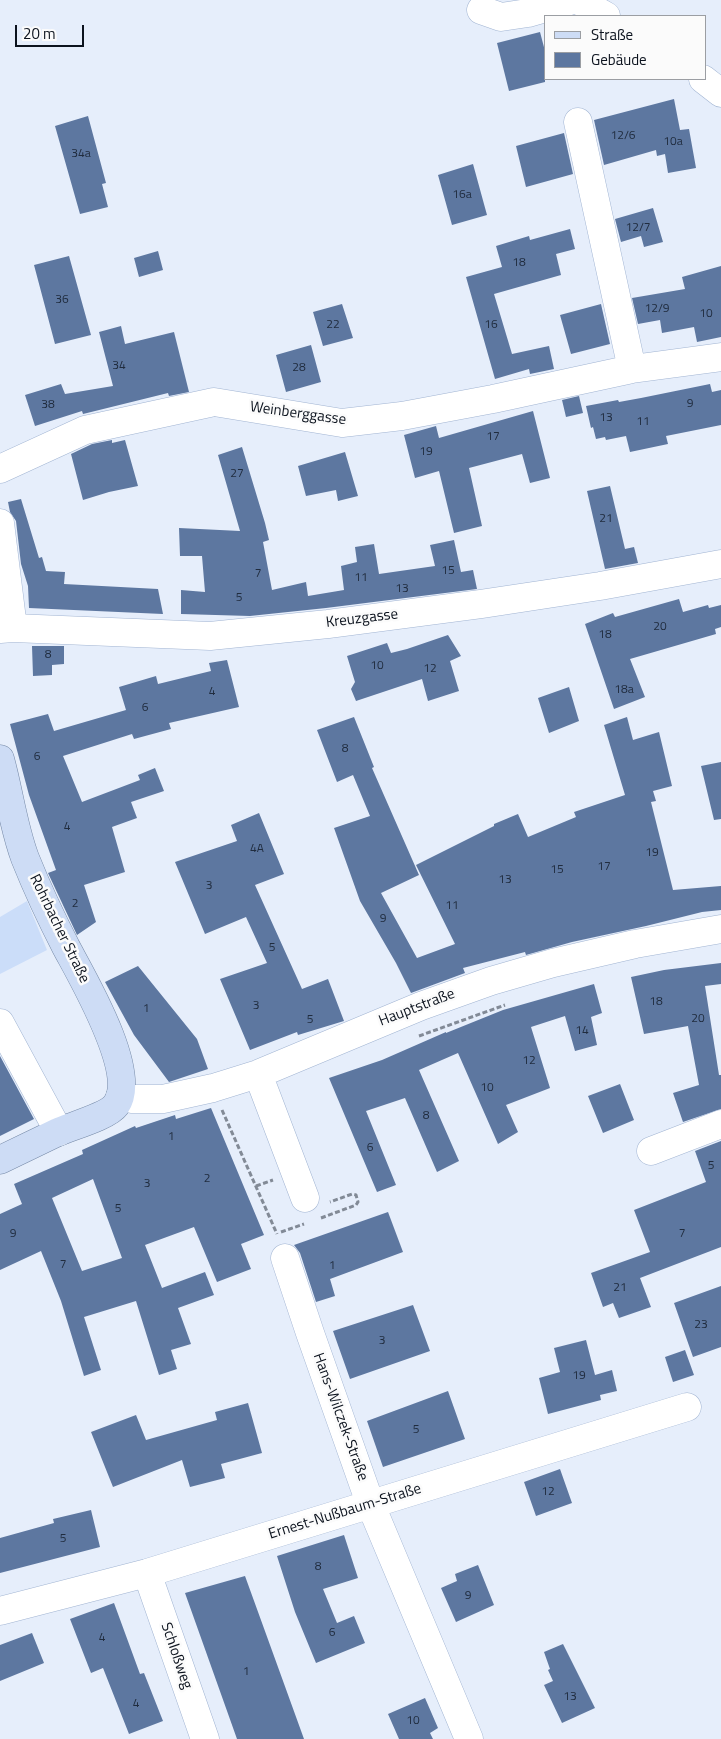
<!DOCTYPE html>
<html>
<head>
<meta charset="utf-8">
<style>
	body { margin:0 }
	#map { position:relative; width:721px; height:1739px; overflow:hidden; background:#e6eefb; font-family:"Titillium Web",sans-serif }
	canvas { display:block }
	.legend { position:absolute; left:544px; top:15px; width:162px; height:65px; box-sizing:border-box; background:#fbfbfb; border:1px solid #9b9ea3; margin:0; padding:6px 9px; list-style:none; font-size:15px; color:#0c131e }
	.legend li { display:flex; align-items:center; gap:10px; height:25px }
	.legend b { width:25px; border:1px solid #9b9ea3 }
	.scale { position:absolute; left:15px; top:25px; width:69px; height:22px; box-sizing:border-box; border:2px solid #0c131e; border-top:0; padding-left:6px; font-size:15px; line-height:18px; white-space:nowrap; color:#0c131e; -webkit-text-stroke:4px #fbfbfb; paint-order:stroke }
</style>
</head>
<body>
<div id="map">
<canvas width="721" height="1739"></canvas>
<ul class="legend">
<li><b style="height:6px;background:#cddcf5"></b>Straße</li>
<li><b style="height:14px;background:#5d77a0"></b>Gebäude</li>
</ul>
<div class="scale">20 m</div>
</div>
<script>
const context = document.querySelector('canvas').getContext('2d');
context.lineJoin = 'round';
function paint(path, color) { context.fillStyle = color; context.fill(path, 'evenodd'); }
function trace(path, color, width, dash) { context.strokeStyle = color; context.lineWidth = width; context.lineCap = dash ? 'butt' : 'round'; context.setLineDash(dash || []); context.stroke(path); }
function label(font, color, halo, rows, align = 'center') {
  context.font = font + ' "Titillium Web",sans-serif'; context.lineWidth = 5; context.setLineDash([]); context.textBaseline = 'middle'; context.strokeStyle = halo; context.fillStyle = color; for (const [text, x, y, turn = 0] of rows) {
    context.save(); context.translate(x, y); context.rotate((+turn || 0) * Math.PI / 180); context.textAlign = isNaN(turn) ? turn : align; if (halo) context.strokeText(text, 0, 0); context.fillText(text, 0, 0); context.restore();
  }
}
const green = new Path2D(`
	M27,901L47,950L0,974V917Z`);
const building = new Path2D(`
	M540,32L545,51V82L509,91L497,43Z
	M674,99L680,130L689,129L696,168L668,173L665,154L657,156L656,150L604,165L594,120Z
	M88,116L106,183L102,184L108,207L80,214L55,126Z
	M564,133L573,174L526,187L516,146Z
	M473,164L487,215L452,225L438,175Z
	M653,208L663,242L644,247L641,236L621,242L615,219Z
	M570,229L575,249L556,254L561,275L494,294L512,354L549,346L554,369L530,374L529,369L495,379L466,277L502,267L496,246L529,236L530,240Z
	M158,251L163,270L139,277L134,258Z
	M69,256L91,335L55,344L34,265Z
	M721,266V337L697,342L694,327L662,333L660,320L638,324L632,298L685,289L682,277Z
	M342,304L353,338L323,346L313,312Z
	M601,304L610,344L571,354L560,315Z
	M121,326L125,344L174,332L189,392L169,396L168,393L83,414L82,411L35,426L25,395L61,384L65,394L113,386L99,332Z
	M311,345L321,382L286,392L276,355Z
	M710,384L712,392L721,390V425L666,436L668,444L630,452L626,436L606,440L605,437L596,439L593,427L591,428L586,406L618,400L619,402L641,398Z
	M579,396L583,413L566,417L562,400Z
	M533,411L550,478L530,483L522,454L469,468L482,526L454,533L439,471L415,478L404,435L436,426L439,438Z
	M112,440V443L125,440L138,486L109,492L83,500L71,454L92,444Z
	M242,447L265,523L269,540L263,542L272,590L306,582L308,596L344,590L341,566L357,562L355,547L374,544L379,574L435,566L430,545L454,540L461,572L473,570L477,589L326,608L250,616L181,614V590L205,592L202,556H180L179,528L240,531L218,455Z
	M345,452L358,496L338,501L336,490L306,496L298,466Z
	M610,486L625,549L634,547L638,563L605,569L587,491Z
	M21,499L39,558L42,557L46,571L65,572L64,584L158,589L163,614L29,608L28,586L21,564L16,521L10,512L8,502Z
	M679,599L683,612L708,605L709,608L721,605V627L715,629L716,634L630,659L645,697L614,709L585,624L613,613L615,617Z
	M448,635L461,656L450,661L459,691L428,701L422,679L356,701L351,689L355,682L347,656L387,643L391,653L407,649Z
	M32,646H64V664L52,665V675L33,676Z
	M227,660L239,707L169,723L171,729L134,739L132,734L63,756L82,802L140,780L138,775L155,768L164,791L131,802L137,818L112,827L125,872L84,885L96,922L77,935L48,873L56,870L29,795L10,724L48,714L54,731L126,710L119,687L156,676L158,684L211,671L209,663Z
	M569,687L579,721L549,733L538,698Z
	M354,717L374,767L372,768L419,875L381,893L417,958L455,944L416,865L494,826V824L518,814L528,837L576,817L574,812L625,795L604,725L627,717L633,740L659,732L672,786L653,791L656,801L651,802L673,890L721,886V910L702,912L646,926L572,942L526,955L525,952L463,968L465,973L411,993L396,963L360,901L334,828L370,816L353,775L337,782L317,730Z
	M721,762V819L714,820L701,766Z
	M259,813L284,874L255,885L302,989L328,979L344,1021L298,1035L297,1032L250,1050L220,979L267,963L246,917L205,934L175,862L237,841L231,825Z
	M721,963V984L705,986L719,1075H721V1109L683,1122L673,1093L699,1085L688,1026L644,1034L631,977L664,970Z
	M138,966L197,1039L208,1069L169,1082L134,1035L105,982Z
	M594,984L602,1013L591,1017L597,1045L575,1051L565,1016L531,1027L550,1088L506,1105L518,1132L498,1144L458,1053L419,1070L459,1161L437,1172L405,1098L366,1111L396,1185L377,1192L329,1078L382,1060L446,1032V1033L503,1010Z
	M0,1056L34,1119L0,1136Z
	M620,1084L634,1120L603,1133L588,1096Z
	M211,1108L264,1235L241,1244L251,1269L217,1282L194,1227L145,1245L162,1288L205,1272L214,1295L178,1308L191,1344L171,1350L177,1369L159,1375L136,1301L84,1317L101,1370L84,1376L61,1301L41,1251L0,1270V1214L22,1204L14,1184L83,1154L82,1150L135,1126L136,1128L175,1115L176,1119ZM93,1179L122,1258L82,1271L52,1198Z
	M721,1141V1247L640,1278L651,1307L619,1318L613,1303L603,1307L591,1273L650,1252L634,1210L706,1182L695,1151Z
	M388,1212L403,1252L330,1279L335,1296L316,1302L300,1253L294,1245Z
	M721,1286V1347L693,1357L674,1303Z
	M413,1305L430,1351L350,1379L333,1331Z
	M586,1340L595,1375L612,1370L617,1391L600,1395L601,1400L548,1414L539,1378L560,1372L554,1348Z
	M685,1350L694,1375L673,1382L665,1357Z
	M448,1391L465,1439L383,1467L367,1421Z
	M248,1403L262,1453L221,1464L225,1478L190,1487L182,1460L113,1487L91,1432L136,1415L146,1440L217,1420L215,1412Z
	M560,1469L572,1503L536,1516L524,1482Z
	M91,1510L100,1547L0,1573V1538L54,1523L53,1519Z
	M344,1535L358,1578L323,1589L337,1623L354,1616L365,1643L316,1663L295,1612L277,1556Z
	M478,1565L494,1605L456,1622L441,1588L457,1581L455,1574Z
	M245,1576L270,1645L304,1739H237L185,1593Z
	M114,1603L140,1674L144,1673L163,1721L129,1734L103,1668L91,1673L70,1619Z
	M32,1633L44,1663L0,1681V1645Z
	M563,1644L595,1708L562,1723L544,1685L553,1681L548,1670L550,1669L544,1652Z
	M425,1698L438,1728L430,1733L433,1739H399L388,1714Z`);
const path = new Path2D(`
	M419,1036L505,1005
	M222,1110L277,1234
	M256,1186L273,1180
	M321,1218L356,1205L358,1202L356,1195L352,1194L330,1202
	M281,1232L304,1224`);
const minor = new Path2D(`
	M578,0L606,16
	M481,10L501,17L528,13L573,0
	M703,79L721,93
	M578,122L632,369
	M0,469L85,430L214,402L342,423L402,416L493,399L632,369L721,357
	M0,523L13,628
	M0,629L13,628L210,636L328,624L481,604L600,586L721,564
	M0,1023L59,1132
	M258,1074L305,1198
	M120,1097L132,1099H163L213,1088L258,1074L421,1006L491,981L553,963L635,944L721,929
	M651,1151L721,1124
	M285,1258L310,1333L370,1503L469,1739
	M147,1573L205,1739
	M0,1611L147,1573L687,1407`);
const major = new Path2D(`
	M0,759C9,791 13,826 25,858C37,888 51,918 66,947C82,977 139,1073 116,1105C108,1116 72,1126 58,1132C39,1141 19,1151 0,1160`);
const numberNames = [
	["12/6",623,136],
	["10a",673,142],
	["34a",81,154],
	["16a",462,195],
	["12/7",638,228],
	["18",519,263],
	["36",62,300],
	["12/9",657,309],
	["10",706,314],
	["22",333,325],
	["16",491,325],
	["34",119,366],
	["28",299,368],
	["9",690,404],
	["38",48,405],
	["13",606,418],
	["11",643,422],
	["17",493,437],
	["19",426,452],
	["27",237,474],
	["21",606,519],
	["15",448,571],
	["7",258,574],
	["11",361,578],
	["13",402,589],
	["5",239,598],
	["20",660,627],
	["18",605,635],
	["8",48,655],
	["10",377,666],
	["12",430,669],
	["18a",624,690],
	["4",212,692],
	["6",145,708],
	["8",345,749],
	["6",37,757],
	["4",67,827],
	["4A",257,849],
	["19",652,853],
	["17",604,867],
	["15",557,870],
	["13",505,880],
	["3",209,886],
	["2",75,904],
	["11",452,906],
	["9",383,919],
	["5",272,948],
	["18",656,1002],
	["3",256,1006],
	["1",146,1009],
	["20",698,1019],
	["5",310,1020],
	["14",582,1031],
	["12",529,1061],
	["10",487,1088],
	["8",426,1116],
	["1",171,1137],
	["6",370,1148],
	["5",711,1166],
	["2",207,1179],
	["3",147,1184],
	["5",118,1209],
	["9",13,1234],
	["7",682,1234],
	["7",63,1265],
	["1",332,1266],
	["21",620,1288],
	["23",701,1325],
	["3",382,1341],
	["19",579,1376],
	["5",416,1430],
	["12",548,1492],
	["5",63,1539],
	["8",318,1567],
	["9",468,1596],
	["6",332,1633],
	["4",102,1638],
	["1",246,1672],
	["13",570,1697],
	["4",136,1704],
	["10",413,1721]
];
const streetNames = [
	["Weinberggasse",298,414,8],
	["Kreuzgasse",362,619,-7],
	["Rohrbacher Straße",59,929,64],
	["Hauptstraße",417,1008,-21],
	["Hans-Wilczek-Straße",340,1417,70],
	["Ernest-Nußbaum-Straße",345,1512,-17],
	["Schloßweg",176,1656,71]
];
paint(green, '#cbddf9');
paint(building, '#5d77a0');
trace(minor, '#a1b4d2', 29);
trace(major, '#7387a5', 29);
trace(path, '#828a96', 3, [5, 2.5]);
trace(minor, '#fff', 28);
trace(major, '#cddcf5', 28);
label('12px', '#202c3e', null, numberNames);
label('15px', '#0c131e', '#fbfbfb', streetNames);
</script>
</body>
</html>
